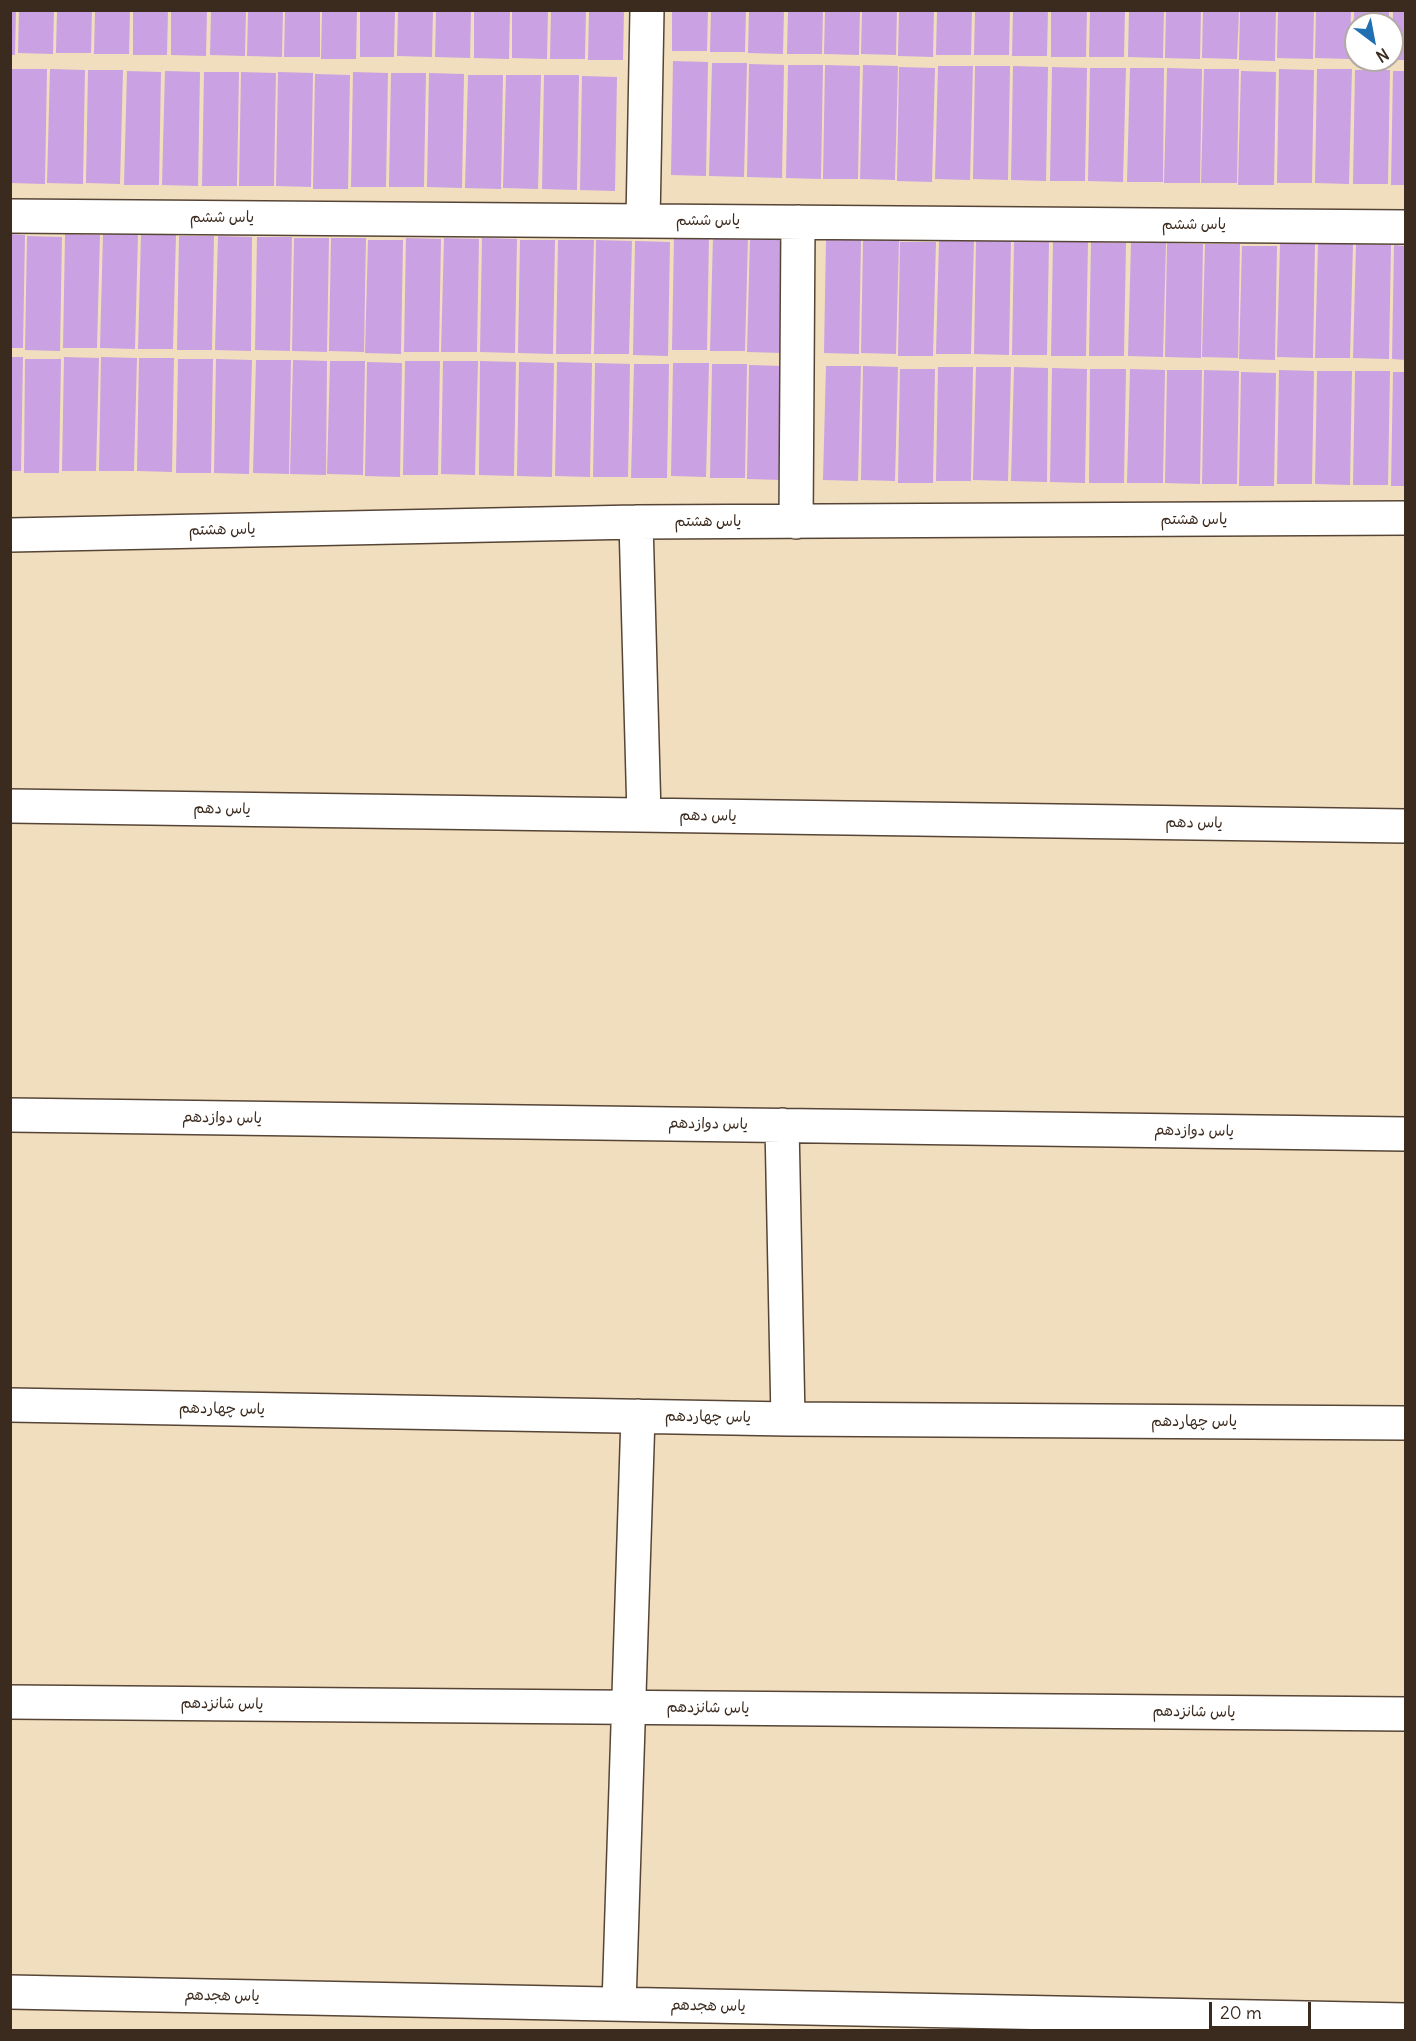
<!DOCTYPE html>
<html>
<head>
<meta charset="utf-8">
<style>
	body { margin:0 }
	#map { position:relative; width:1416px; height:2041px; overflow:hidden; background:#f1debe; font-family:Delius,sans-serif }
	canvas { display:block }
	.frame { position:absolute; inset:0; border:12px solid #3b2a1e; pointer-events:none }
	.north { position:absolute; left:1344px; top:12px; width:60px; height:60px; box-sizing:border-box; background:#fff; border:2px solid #b1aaa5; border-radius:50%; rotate:148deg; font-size:16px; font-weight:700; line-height:24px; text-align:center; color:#3b2a1e }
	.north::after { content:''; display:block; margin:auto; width:21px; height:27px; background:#1f6fb2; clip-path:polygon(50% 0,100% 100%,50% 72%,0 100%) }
	.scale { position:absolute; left:1209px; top:2002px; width:102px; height:27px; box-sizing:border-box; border:3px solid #3b2a1e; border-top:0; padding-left:8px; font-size:18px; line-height:21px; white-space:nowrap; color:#3b2a1e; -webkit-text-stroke:4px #fff; paint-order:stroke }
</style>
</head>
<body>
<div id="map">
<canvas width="1416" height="2041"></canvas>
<div class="frame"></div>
<div class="north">N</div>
<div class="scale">20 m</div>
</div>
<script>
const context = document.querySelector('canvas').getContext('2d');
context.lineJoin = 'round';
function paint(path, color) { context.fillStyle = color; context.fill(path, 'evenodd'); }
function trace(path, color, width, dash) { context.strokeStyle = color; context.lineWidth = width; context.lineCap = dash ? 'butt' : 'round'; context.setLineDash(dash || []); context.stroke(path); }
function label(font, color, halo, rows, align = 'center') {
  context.font = font + ' Delius,"Playpen Sans Arabic",sans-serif'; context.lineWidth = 4.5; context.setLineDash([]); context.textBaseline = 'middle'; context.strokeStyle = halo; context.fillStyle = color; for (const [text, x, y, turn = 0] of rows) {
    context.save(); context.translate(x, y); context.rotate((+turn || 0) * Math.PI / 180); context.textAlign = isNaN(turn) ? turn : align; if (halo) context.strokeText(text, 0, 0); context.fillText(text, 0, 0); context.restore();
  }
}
const building = new Path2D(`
	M10,10H16L15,55H10Z
	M19,10H54L53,54L18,53Z
	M57,10H92L91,53H56Z
	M95,10H130L129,54H94Z
	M133,10H168L167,55H133Z
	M171,10H207L206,56L171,55Z
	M211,10H246L245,56L210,55Z
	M248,10H283L282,57L247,56Z
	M285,10H320V57H284Z
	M322,10H357L356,59H321Z
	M360,10H395L394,57H360Z
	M398,10H433L432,57L397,56Z
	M436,10H471L470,58L435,57Z
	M474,10H510L509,59L474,58Z
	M512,10H548L547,59L512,58Z
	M551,10H586L585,59H550Z
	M589,10H624L623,60H588Z
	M672,10H708L707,51H672Z
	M711,10H746L745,52H710Z
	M749,10H784L783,54L748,53Z
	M788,10H823L822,54H787Z
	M825,10H860L859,55L824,54Z
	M862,10H897L896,55L861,54Z
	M899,10H934L933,57L898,56Z
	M937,10H972L971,55H936Z
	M975,10H1010L1009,55H974Z
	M1013,10H1048L1047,56H1012Z
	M1051,10H1087L1086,57H1051Z
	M1090,10H1125L1124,57H1089Z
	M1129,10H1164L1163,58L1128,57Z
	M1166,10H1201L1200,59L1165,58Z
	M1203,10H1239L1237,59L1202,58Z
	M1240,10H1276L1275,61L1239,60Z
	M1278,10H1314L1313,59L1277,58Z
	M1316,10H1351L1350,59L1315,58Z
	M1354,10H1389V24H1356V59H1353Z
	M1393,10H1406V60H1392Z
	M673,61L708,62L706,176L671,175Z
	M712,63H747L744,177L709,176Z
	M749,64L784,65L782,178L747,177Z
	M788,65H823L821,179L786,178Z
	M825,65L860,66L858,179H823Z
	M863,65L898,66L895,180L860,179Z
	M938,66H973L970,180L935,179Z
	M975,66H1010L1008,180L973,179Z
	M1013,66L1048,67L1046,181L1011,180Z
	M899,67L935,68L932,182L897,181Z
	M1052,67L1087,68L1085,181H1050Z
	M1090,68H1126L1123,182L1088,181Z
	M1130,68H1164L1163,182H1127Z
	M1167,68L1202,69L1200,183H1164Z
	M12,69H47L45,184L10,183Z
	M50,69L85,70L83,184L47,183Z
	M1204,69H1239L1237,183H1201Z
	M1279,69L1314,70L1312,183H1277Z
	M1317,69H1352L1349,184L1315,183Z
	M88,70H123L120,184L86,183Z
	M1355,70H1390L1388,184H1353Z
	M127,71L161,72L159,185H124Z
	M165,71L200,72L198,186L162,185Z
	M1241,71L1276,72L1274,185H1238Z
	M1393,71H1406V185H1391Z
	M204,72H239L237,186H202Z
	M241,72L276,73L274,186H239Z
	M278,72L313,73L311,187L276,186Z
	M353,72L388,73L386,187H351Z
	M391,73H426L424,187H389Z
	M429,73L464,74L462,188L427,187Z
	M315,74L350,75L348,189H313Z
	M468,75H503L501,189L465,188Z
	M506,75H541L538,189L503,188Z
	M544,75H579L577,190L542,189Z
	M582,76L617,77L615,191L580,190Z
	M10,234L25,235L23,348H10Z
	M65,234L100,235L97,348H63Z
	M103,234L138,235L135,349L100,348Z
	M141,235H176L173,349H138Z
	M27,236L62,237L60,351L25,350Z
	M179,236H214L212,350H177Z
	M218,236L252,237L251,351L215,350Z
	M674,236H709L707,350H672Z
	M257,237H292L290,351L255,350Z
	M713,237L748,238L745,351H710Z
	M294,238H329L327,352L292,351Z
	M331,238H366L364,352L329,351Z
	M406,238L441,239L439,352H404Z
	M444,238L479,239L477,352H441Z
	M482,238L517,239L515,353L480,352Z
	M750,238L785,239L783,353L747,352Z
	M368,240H403L401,354L365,353Z
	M520,240H555L553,354L518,353Z
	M558,240H594L591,354H556Z
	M596,240L632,241L629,354H594Z
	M826,240H861L859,354L824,353Z
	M863,240L899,241L896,354L861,353Z
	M939,240L974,241L971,354H936Z
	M976,240H1011L1009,355L974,354Z
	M635,241L670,242L668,356L633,355Z
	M1014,241H1049L1047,355H1012Z
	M900,242H936L933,356H898Z
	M1053,242H1088L1086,356H1051Z
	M1091,242L1126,243L1124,356H1089Z
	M1131,243H1166L1163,357L1128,356Z
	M1167,243L1203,244L1201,358L1165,357Z
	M1205,244H1240L1238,358L1202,357Z
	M1280,244H1315L1313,358L1277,357Z
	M1318,244H1353L1350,358H1315Z
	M1356,244L1391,245L1389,359L1353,358Z
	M1394,245L1406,246V360L1392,359Z
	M1242,246H1277L1275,360L1239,359Z
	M10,357H23L21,471H10Z
	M64,357L99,358L96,471H62Z
	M101,357L137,358L134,471H99Z
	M139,358H174L172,472L137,471Z
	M25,359H61L59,473H24Z
	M178,359H213L211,473H176Z
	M216,359L252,360L249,474L214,473Z
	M256,360H291L289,474L253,473Z
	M293,360L327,361L326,475L290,474Z
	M330,361H365L363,475L327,474Z
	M405,361H440L438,475H403Z
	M443,361H478L475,475L441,474Z
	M480,361L516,362L514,476L479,475Z
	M367,362L402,363L400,477L365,476Z
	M519,362L554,363L552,477L517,476Z
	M557,362L592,363L590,477L555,476Z
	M595,363L630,364L628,477H593Z
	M673,363H709L706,477L671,476Z
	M634,364H669L667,478H631Z
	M712,364H747L745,478H710Z
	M749,365L784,366L782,480L747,479Z
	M826,366H861L858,481L823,480Z
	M863,366L898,367L895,481L861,480Z
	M938,367H973L971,481H936Z
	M976,367H1011L1008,481L973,480Z
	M1014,367L1048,368L1047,482L1011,481Z
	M1052,368L1087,369L1085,483L1050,482Z
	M900,369H935L933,483H898Z
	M1090,369H1126L1124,483H1089Z
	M1130,369L1165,370L1163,483H1127Z
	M1167,370H1202L1200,484L1165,483Z
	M1204,370L1239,371L1237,484H1202Z
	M1279,370L1314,371L1312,484H1277Z
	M1317,371H1352L1350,485L1315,484Z
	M1355,371H1390L1388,485H1353Z
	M1241,372L1276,373L1274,486H1239Z
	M1393,372H1406V486H1391Z`);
const street = new Path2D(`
	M10,216L1406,227
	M643,221L647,10
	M636,522L644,815
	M796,522L798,222
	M10,535L636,522L1406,518
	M10,806L1406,826
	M10,1115L1406,1134
	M782,1125L788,1419
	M10,1405L788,1419L1406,1423
	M10,1702L1406,1714
	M10,1992L1406,2020
	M619,2004L638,1416`);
const streetNames = [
	["یاس ششم",222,218],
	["یاس ششم",708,221],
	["یاس ششم",1194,225],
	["یاس هشتم",1194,520],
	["یاس هشتم",708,522],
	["یاس هشتم",222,530,-1],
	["یاس دهم",222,809,1],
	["یاس دهم",708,816,1],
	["یاس دهم",1194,823,1],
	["یاس دوازدهم",222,1118,1],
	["یاس دوازدهم",708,1124,1],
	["یاس دوازدهم",1194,1131,1],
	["یاس چهاردهم",222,1409,1],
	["یاس چهاردهم",708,1417,1],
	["یاس چهاردهم",1194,1422],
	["یاس شانزدهم",222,1704,1],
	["یاس شانزدهم",708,1708,1],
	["یاس شانزدهم",1194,1712,1],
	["یاس هجدهم",222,1996,1],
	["یاس هجدهم",708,2006,1]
];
paint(building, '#caa1e2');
trace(street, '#564536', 36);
trace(street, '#fff', 33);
label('15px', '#3b2a1e', '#fff', streetNames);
</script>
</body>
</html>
